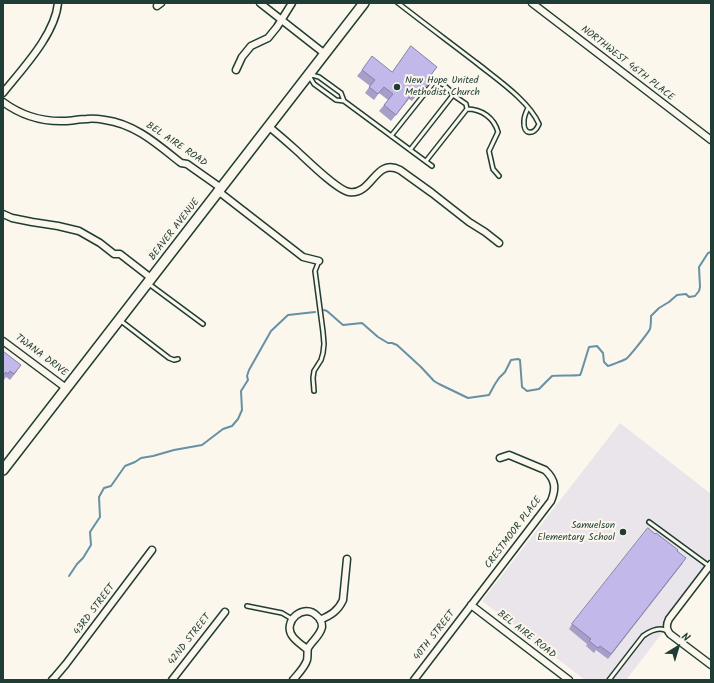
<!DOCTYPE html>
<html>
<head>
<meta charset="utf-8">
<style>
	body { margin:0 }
	#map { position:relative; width:714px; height:683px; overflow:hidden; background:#fbf7ec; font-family:Kalam,sans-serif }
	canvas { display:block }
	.frame { position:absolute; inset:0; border:4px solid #1f3d34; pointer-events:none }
	.north { position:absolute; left:658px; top:627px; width:40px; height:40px; -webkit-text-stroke:3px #fbf7ec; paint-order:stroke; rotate:38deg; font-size:11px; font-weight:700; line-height:16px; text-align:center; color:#1f3d34 }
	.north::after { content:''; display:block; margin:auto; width:14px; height:18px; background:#1f3d34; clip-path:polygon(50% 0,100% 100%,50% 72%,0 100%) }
</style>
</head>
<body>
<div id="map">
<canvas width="714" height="683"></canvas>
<div class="frame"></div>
<div class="north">N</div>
</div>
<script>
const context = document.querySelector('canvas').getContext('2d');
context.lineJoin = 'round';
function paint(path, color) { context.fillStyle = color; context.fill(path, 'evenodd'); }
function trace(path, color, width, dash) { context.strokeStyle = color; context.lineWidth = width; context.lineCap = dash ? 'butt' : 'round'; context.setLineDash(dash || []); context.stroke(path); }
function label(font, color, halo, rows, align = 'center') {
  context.font = font + ' Kalam,sans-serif'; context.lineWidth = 4; context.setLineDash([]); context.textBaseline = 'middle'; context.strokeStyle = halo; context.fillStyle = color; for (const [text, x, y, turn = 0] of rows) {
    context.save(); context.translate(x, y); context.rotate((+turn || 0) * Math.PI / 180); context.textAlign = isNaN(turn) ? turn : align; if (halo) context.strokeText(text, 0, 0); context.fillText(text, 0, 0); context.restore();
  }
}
const built = new Path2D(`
	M620,423L711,494V570L626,680H585L482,601Z`);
const stream = new Path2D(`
	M324,310L327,311L343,325L362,323L378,337L388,343H392L397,345L421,367L434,381L439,384L468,398L489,395L495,384L499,378L505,372L511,360L518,359L520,360L522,387L527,391L539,389L552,376C561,375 570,376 580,375L581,373L589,347L597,346L603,353L604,362L608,366C609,366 624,360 626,359C630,356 648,333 650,329C651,325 651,320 651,316L659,308L669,302L677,295L686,294L689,297L695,296L699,291L700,287L699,267L708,253L711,252
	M69,576L77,564L83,558L91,545L90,532L100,517L99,497L104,488L111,486L125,466L135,462L141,458L153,456L174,450L202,445L223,429L232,426L238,419L242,410L241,391L248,380L247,376L249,370L271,331L288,315L315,312`);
const service = new Path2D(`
	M398,3C425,24 452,44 478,64C498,80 529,101 539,124C534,136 523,135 524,121C524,117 526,112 528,108
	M308,74L319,77L341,93L344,101L336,100L314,84Z
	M344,101L432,166
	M467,109C482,109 494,118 498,132L489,151L493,169L499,176
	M391,136L434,82C442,82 449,88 453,95L410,150
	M426,161L467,109L466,104L453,95
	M149,284L203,324
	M121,321L169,358L174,360L178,359
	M314,391L313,378L314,371L321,360L323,353L324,344L323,332L315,271L319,261
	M649,522L709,566
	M247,606L282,613L292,619
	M609,680L643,636C650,631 659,626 667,631`);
const minor = new Path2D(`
	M260,3L325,54
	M532,3L711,140
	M157,6L161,3
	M236,70L242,57L251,46L268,38L277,27L292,3
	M3,93C22,69 55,35 58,3
	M3,102C22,116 41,122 65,121C72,121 79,119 87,119C92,118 99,119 105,120C135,124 157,144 181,163L187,164L221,188
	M268,126C278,134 287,142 296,150C307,160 337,190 349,192C372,196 375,157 400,170L432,193L469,222L485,232L499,243
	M218,191L303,257L319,261
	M3,214L12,218L32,222L58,226L79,231L100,243L114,254H120L151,278
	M3,341L66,388
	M711,564L669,619C666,625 666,629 670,634L711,665
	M471,605L569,680
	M320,620C331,615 338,611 343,600L347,559
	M52,680L55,677L66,664L152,550
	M172,680L225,612
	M293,680C298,674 305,667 307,660C308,656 307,651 308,648C312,641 320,636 322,627C322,623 321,619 317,616C304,602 281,622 293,637C297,642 303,646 307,649
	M414,680L551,501C556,489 556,480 545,470L509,455L500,458`);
const secondary = new Path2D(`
	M3,470L364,3`);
const wall = new Path2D(`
	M362,70L392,72L433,73L427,80L429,82L418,96L417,95L412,101L409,99L391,121L379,111L388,100L379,93L374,100L365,93L370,86L357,76Z
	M3,351L17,371L10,380L6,377L4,380H3Z
	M655,534L677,551L683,563L608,659L596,650L594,653L586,646L587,644L569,629L572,624Z`);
const building = new Path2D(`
	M411,46L437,67L427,80L429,82L423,90L421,88L416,95L413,92L396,115L384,105L393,94L384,87L378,94L369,87L375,80L362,70L372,56L392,72Z
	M3,351L21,365L14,374L10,371L8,374L6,372L3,376Z
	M648,528L655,534L656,533L678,550L677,551L686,558L611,654L600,646L598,648L589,641L591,639L572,624Z`);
const markers = [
	[397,87,4,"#1f3d34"],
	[623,532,4,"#1f3d34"]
];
const streetNames = [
	["NORTHWEST 46TH PLACE",627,64,38],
	["BEL AIRE ROAD",176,145,34],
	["BEAVER AVENUE",175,230,-52],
	["TWANA DRIVE",41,356,37],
	["CRESTMOOR PLACE",514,533,-53],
	["43RD STREET",95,610,-53],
	["BEL AIRE ROAD",526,635,38],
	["40TH STREET",435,636,-52],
	["42ND STREET",190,640,-52]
];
const poiNames = [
	["New Hope United",405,81],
	["Methodist Church",405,93],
	["Samuelson",615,526,"right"],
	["Elementary School",615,538,"right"]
];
paint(built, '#eae4eb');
trace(stream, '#6690a5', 2);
trace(service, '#1f3d34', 6);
trace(minor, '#1f3d34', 9);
trace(secondary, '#1f3d34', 12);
trace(service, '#fbf7ec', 3);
trace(minor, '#fbf7ec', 6);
trace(secondary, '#fbf7ec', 9);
paint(wall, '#a79ec9');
paint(building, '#c2b8ea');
trace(building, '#8881a4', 1);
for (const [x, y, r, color] of markers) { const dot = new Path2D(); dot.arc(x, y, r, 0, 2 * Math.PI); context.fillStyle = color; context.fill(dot); trace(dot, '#fbf7ec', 1.5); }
label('10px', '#1f3d34', '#fbf7ec', streetNames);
label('10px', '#1f3d34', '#fbf7ec', poiNames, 'left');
</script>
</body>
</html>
